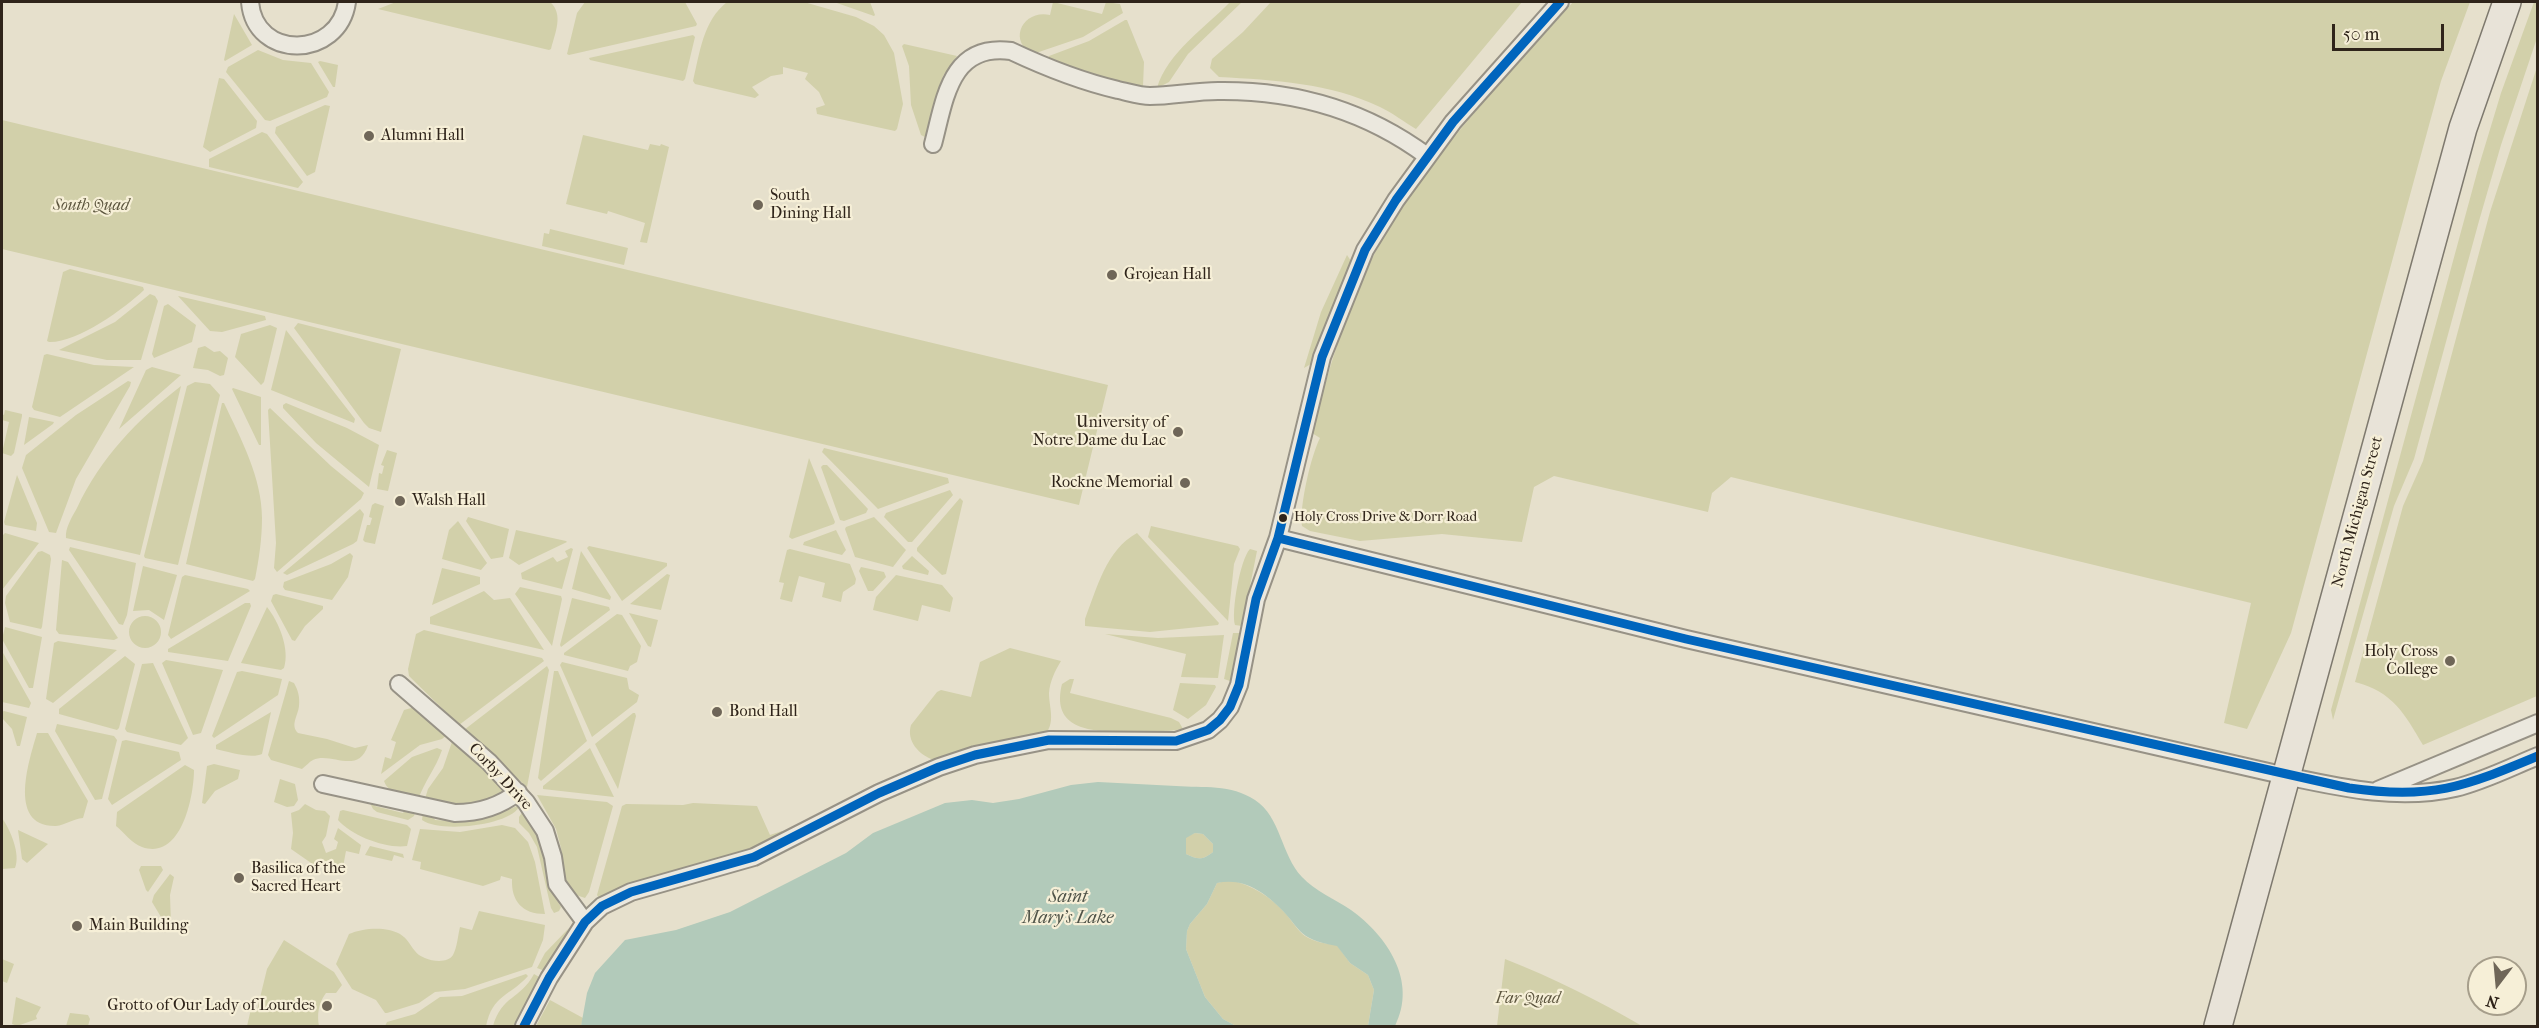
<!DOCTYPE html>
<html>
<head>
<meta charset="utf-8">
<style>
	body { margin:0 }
	#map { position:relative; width:2539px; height:1028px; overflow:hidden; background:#e6e0cc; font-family:"IM FELL French Canon",serif }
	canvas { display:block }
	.frame { position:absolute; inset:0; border:3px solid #2f241a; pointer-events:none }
	.north { position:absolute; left:2467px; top:956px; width:60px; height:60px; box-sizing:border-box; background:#f6efd7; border:2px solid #a69e8b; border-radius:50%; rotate:196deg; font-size:16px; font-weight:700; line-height:24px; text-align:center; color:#2f241a }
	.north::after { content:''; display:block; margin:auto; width:21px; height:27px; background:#6f6658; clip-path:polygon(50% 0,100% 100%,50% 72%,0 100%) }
	.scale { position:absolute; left:2332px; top:24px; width:112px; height:27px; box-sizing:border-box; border:3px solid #2f241a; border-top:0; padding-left:8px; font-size:18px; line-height:21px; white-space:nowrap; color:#2f241a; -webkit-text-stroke:4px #f6efd7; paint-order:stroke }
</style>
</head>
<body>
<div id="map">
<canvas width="2539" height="1028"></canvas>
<div class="frame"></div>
<div class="north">N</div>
<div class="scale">50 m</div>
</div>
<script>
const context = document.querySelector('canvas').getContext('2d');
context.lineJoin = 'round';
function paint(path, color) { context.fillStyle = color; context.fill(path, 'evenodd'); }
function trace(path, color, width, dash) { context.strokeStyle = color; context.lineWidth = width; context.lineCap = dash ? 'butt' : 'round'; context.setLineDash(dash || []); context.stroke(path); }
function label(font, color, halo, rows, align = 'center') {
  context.font = font + ' "IM FELL French Canon",serif'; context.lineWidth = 4.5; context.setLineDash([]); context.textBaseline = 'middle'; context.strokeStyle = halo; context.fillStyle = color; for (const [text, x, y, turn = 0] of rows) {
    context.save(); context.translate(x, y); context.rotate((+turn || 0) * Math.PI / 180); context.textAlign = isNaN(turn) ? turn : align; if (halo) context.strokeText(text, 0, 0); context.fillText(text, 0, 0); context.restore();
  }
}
const green = new Path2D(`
	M396,2H550C564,14 555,33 551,49L549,50L378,9Z
	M585,2H685L697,24L696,26L569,55L567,54L577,13Z
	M727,2H804L856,17L874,26L884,35L894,53L903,104L897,129L895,131L817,114L816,108L825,105L819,92L805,79L808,73L783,67V74L771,76L752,87L759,95L755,98L695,84L693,81C700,52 703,21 727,2Z
	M834,2H870L875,15L874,16Z
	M1053,2L1102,14L1106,2L1120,4L1123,13L1083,37L1033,54C1007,41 1023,9 1050,15Z
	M1230,2H1242L1188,54L1169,82L1157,88C1167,53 1206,27 1230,2Z
	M1271,2H1522L1416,129C1404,122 1393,113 1380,107C1330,83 1274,80 1219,77L1210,68L1212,59L1243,32Z
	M1573,2H2470L2441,81L2291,633L2247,729L2224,723L2251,603L1731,477L1712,493L1708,512L1554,476L1534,487L1522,542L1442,534L1360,541L1310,531L1302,526C1299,508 1311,455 1320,438L1312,433C1330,364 1351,290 1389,228C1439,145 1510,74 1573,2Z
	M2534,2H2537V38L2501,145L2479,221L2414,459L2394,506L2333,720L2331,710L2478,169L2501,93Z
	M234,14L252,45L225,61L224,60Z
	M1125,20H1127L1144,62L1143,86L1104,80L1048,59L1049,56L1089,41Z
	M693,35L695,37L685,79L683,81L590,60L589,58Z
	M904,44L957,56L943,76L925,137L921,135L911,105L909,66L902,46Z
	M258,50L283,60L311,63L329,92L327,97L270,121L265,120L226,72L228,67Z
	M320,61L338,65L335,87H333L318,62Z
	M2537,67V696L2423,745C2404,713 2393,692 2355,682L2403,506L2423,461L2490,212Z
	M219,78L224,79L257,121L256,128L210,152L203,147Z
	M325,105L330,106L315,172L307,176L275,133L276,127Z
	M2,120L1108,385L1079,505L2,249Z
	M262,132L267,134L303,182L298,188L209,167V159Z
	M583,135L648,150L650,144L660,146L661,144L669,147L647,243L640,242L645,223L608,211L607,214L566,204Z
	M550,229L628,248L624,265L542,246L544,233L549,234Z
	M1347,255L1351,261L1348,273L1311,364L1304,368L1321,312Z
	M70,269L143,287L144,290C124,309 77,343 49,342L47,341L63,272Z
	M150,294L155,296L158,301L141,360H107L59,350L115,322Z
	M178,296L265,316L266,320L222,332L210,331Z
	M168,304L196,325L192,342L154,358L152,354L164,306Z
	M298,323L401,349L381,432L369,428L364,423L294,328Z
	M270,325L277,328L264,382L261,385L235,357L241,334Z
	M286,330L355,419L354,423L271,390Z
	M205,346L214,352L220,351L228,358L224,375L220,376L208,370L193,368L198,348Z
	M47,354L94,365L134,367L60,417L34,410L32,407L44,355Z
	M152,367L181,375L119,429L146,370Z
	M128,381L131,382L130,386L76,479L56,533L49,532L22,468L26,455L76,415Z
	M195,382L210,384L220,395L178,565L145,558L144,556L187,386Z
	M181,386L140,555L66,538C65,528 72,517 77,508C101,457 137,420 181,386Z
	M233,388L261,397V445H259L232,389Z
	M222,403H224C241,439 262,478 262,518C262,539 259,559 255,579L253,581L186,564Z
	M286,403L347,428L379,445L369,487L316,443L283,408V405Z
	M270,408L331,466L364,493L361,499L277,572L274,568L276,543L268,410Z
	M5,410L22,414V416L14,453L11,456L2,453L9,422L2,420V414L4,415Z
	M29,417L54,422L53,424L24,445Z
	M824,448L948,478L949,483L878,509L822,452Z
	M387,450L397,453L388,491L377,489L379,473L382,474L384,466L381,465Z
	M809,458L835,522L834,524L792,539L789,537Z
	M823,465H827L868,509L866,513L844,521L840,520L821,467Z
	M17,475L37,523L36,531L5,525L4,522Z
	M950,490L953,495L912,542H908L884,517L886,513Z
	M960,498L963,501L946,574L942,575L917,551V548Z
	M375,503L384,506L375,544L365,542L363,540L367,525H370L372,518L369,517L372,505Z
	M360,509L364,514L357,541L353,544L287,575L283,573Z
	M468,517L509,529L503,557L491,559L466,521Z
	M874,517L906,550L893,567L855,557L845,529L846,527Z
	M458,521L487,563L481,570L442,559L449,530Z
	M1151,526L1238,546L1240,549L1234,564L1228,621L1148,537Z
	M516,530L566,541L567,542L519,565L509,558Z
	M836,530L846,550L842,555L803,545L804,542Z
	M5,533L39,543L2,590L3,535Z
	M1137,533L1219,623L1218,625L1150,632L1085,626V619C1097,588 1106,550 1137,533Z
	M589,546L667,563V566L622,601L587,548Z
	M70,547L136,563L127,615L123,625L119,624L69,550Z
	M571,548L573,549L562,589L522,579L521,573L553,557L557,562L568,557L565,551Z
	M790,549L850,564L856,579L855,584L843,592L841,602L822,597L825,583L799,576L792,602L780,599L784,583L779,582L787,550Z
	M1250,549L1257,551L1242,626L1235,625C1231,613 1240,559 1250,549Z
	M42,551L50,555L51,559L42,627L41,629L10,622L5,603L6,596L38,552Z
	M581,551L611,597L610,600L572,589Z
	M350,553L353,556L348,577L332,600L285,590L283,587L284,582L331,564Z
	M912,556L929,571L928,575L903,569L902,566Z
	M62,560L68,562L118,638L114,640L59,634L56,630Z
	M143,566L177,575L164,620L149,610L133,611Z
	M861,567L884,572L886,577L873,591H868L859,571Z
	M442,568L480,577V584L432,605Z
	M667,574L670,575L661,610L630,604Z
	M185,575L248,589L250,591L171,639L168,635L182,577Z
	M896,575L942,585L953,598L950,612L922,605L918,621L873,610L876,597Z
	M520,587L561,596L562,599L552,646L515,594Z
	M484,591L494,600L510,598L544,650L430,624V617Z
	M276,594L323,606V609L305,626L295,641L292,640L271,601L273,595Z
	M572,598L609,607L610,610L561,647L560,645Z
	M245,603H250L251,606L228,661L168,652V649Z
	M267,607C279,622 290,649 284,668L281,670L241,663Z
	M629,613L658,620L651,647L648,646Z
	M617,614L622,615L641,646L637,662L630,666L628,671L564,655V653Z
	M129 632a16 16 0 1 1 32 0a16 16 0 1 1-32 0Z
	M5,627L42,637L33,688H29L2,639Z
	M424,630L542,658L544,661L459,725L409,676L408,669L416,634Z
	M1233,633H1240L1230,681L1224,679Z
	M1105,634L1158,638L1224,635L1218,678L1181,677L1186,654Z
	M58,641L117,650L53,703L46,699L54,643Z
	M1010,648L1061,661C1055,671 1050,681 1049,693C1049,707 1055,720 1047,732L934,760C919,755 906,741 911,725L937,692L941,690L971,697L980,662Z
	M2,651L31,703L29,708L2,702Z
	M125,656L135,664L119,728L117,730L59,714V709Z
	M166,660L223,670L201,733L193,735L162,663Z
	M562,662L627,678L629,689L639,695L637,702L592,737L560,665Z
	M153,663L188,738L181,745L127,732L125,729L142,664Z
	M547,666L549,670L527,787L464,730Z
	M242,671L282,679L278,695L214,738L212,736L237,672Z
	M554,671H558L587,741L541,781L538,778Z
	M1070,679H1074L1070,693L1171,718L1179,722L1183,729C1168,732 1152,731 1136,731C1102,732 1049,735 1062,684Z
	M289,681L294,683C298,690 300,697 299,706C298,716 290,725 298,733L327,739L355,748L368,745C358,776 331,751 313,760C309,762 306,766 302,769L271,760L268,755Z
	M1180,683L1215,685L1216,687L1206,705L1188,719L1173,710Z
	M415,707L447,735L442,739L420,745L381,774L385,757L391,759L396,742L391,740L404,710Z
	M4,711L27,717L20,746H17L12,729L2,718V712Z
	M271,712L262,754C252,759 228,752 216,749V745Z
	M633,713H635L636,716L618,789L595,744Z
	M57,724L114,736L117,740L102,799L95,800L55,731Z
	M37,733H48L88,801L83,818C73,819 65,825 56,826C6,827 30,758 37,733Z
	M453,739L500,782L503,789L499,797C473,805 451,806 424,802L428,789L443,768Z
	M126,740L179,752L181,760L112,805L108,799L122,741Z
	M437,748L442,750C436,768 424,782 418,800C405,796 389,795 384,781L412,757Z
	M590,748L614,797L543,789V786Z
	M214,764L240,770L238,779L215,791L205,804L202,803L207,766Z
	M185,765L194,770C194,797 181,861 142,847C131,843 125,833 116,826L117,812Z
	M280,779L295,784L298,800L294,806L287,807L274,802Z
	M537,795L607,802L613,806L589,892L585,898L573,894L565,883L561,848L556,829Z
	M368,799L373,801L375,806L403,813L405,809L416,810L414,816L408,820L377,812L373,809Z
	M693,803L757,806L770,835L782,831L784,836L760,847L600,900L597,895L622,806L626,804L683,805Z
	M305,804L316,810L325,811L330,816L326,836L322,842L326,853L336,849L338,842L334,839L338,828L361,845L359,854L346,851L342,872L314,865L291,849L293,833L291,813L299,810Z
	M517,806L519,807C508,826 439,833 422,820L423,812L433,816L435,820C464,822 489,819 517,806Z
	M343,810L407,825L411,829L407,846C386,849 352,836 338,820L340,811Z
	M523,811L541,844L551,891L561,907L559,911L554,913L551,908L537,847L529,833L519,823V817Z
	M2,818C10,829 21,854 15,868L2,869Z
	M502,825L515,828L528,842L535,862L545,914C522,914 511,901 512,879L501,876L500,880L483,886L420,869L421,862L412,860L420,829L460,832Z
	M18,830L48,844L27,863L22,859Z
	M1195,833L1203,834L1213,844V852C1203,860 1198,860 1186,854V837Z
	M370,846L403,854L404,858L394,855L392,861L365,855Z
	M141,866H161L163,870L148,892L146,890L139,870Z
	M170,874L174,877L170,895L171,924L164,922L152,902L154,895Z
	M1230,880C1252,885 1271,897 1286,914C1292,921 1298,931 1305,936C1314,942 1327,944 1337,945L1350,963L1368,975L1374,990L1368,1026H1236L1223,1019L1205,997L1186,949L1187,931L1190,924L1207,904L1217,883Z
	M479,911L545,925L543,940L532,967L465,989L435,992L419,1003L387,1013H385L376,1000L352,989L336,964L349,934C363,928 386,926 400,934C408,939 409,944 415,951C421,960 446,966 453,955C457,948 458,935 460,927L472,930Z
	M569,928L545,971L537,968L545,953Z
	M284,940L334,972L342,985L336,993H326C318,1003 317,1016 319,1026H247L251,1009L257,1010L267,969Z
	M2,959L14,964L7,983L2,981Z
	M1505,959C1553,978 1598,1000 1642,1026H1497Z
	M526,974L528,976C509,997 493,994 486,1026H385L387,1022L415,1014L440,997L462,996Z
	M534,974L541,978L516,1026H493C502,995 520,1000 534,974Z
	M16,997L41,1007L36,1016L37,1019L17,1026L12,1024Z
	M550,1000L583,1018L581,1026H536Z
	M70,1013L88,1015L90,1019L88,1026H66Z`);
const water = new Path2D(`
	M1098,782C1124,783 1150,785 1176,786C1203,788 1231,784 1255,800C1281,817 1281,855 1302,877C1315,891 1335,899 1351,910C1387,936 1418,981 1395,1026H1368L1374,990L1368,975L1350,963L1337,946C1327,944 1315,942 1306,936C1297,930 1291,919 1283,911C1265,892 1243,877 1217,883L1207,904L1190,924L1187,931L1186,949L1205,997L1223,1019L1236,1026H581L587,993L595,973L625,940L676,930L730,912L846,853L873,833L945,803L972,800L993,803L1019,799L1071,785ZM1195,833L1203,834L1213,844V852C1203,860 1198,860 1186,854V838Z`);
const minor = new Path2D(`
	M250,2C255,61 339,59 347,2
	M933,144C945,99 950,43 1011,51C1047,68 1080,81 1118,90C1128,92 1140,96 1150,96C1172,96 1195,91 1218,91C1296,90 1365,110 1427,156
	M1278,538L1686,639L2286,776C2342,788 2399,801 2455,788C2484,781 2511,767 2538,756
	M399,684L489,762L526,802L545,831L553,857L557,884L585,922
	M323,784L455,813C479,813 499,807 518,792
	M2378,790L2538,723
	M524,1026L549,978L585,922L602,906L631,892L754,857L879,793L939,767L975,755L1049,740L1176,741L1208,730L1220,720L1230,707L1239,685L1256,599L1278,538L1322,357L1365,250L1396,200L1453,122L1560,2`);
const primary = new Path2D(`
	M2218,1026L2463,128L2507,2`);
const bus1 = new Path2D(`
	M1278,538L1686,639L2349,788C2431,800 2464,787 2538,756
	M524,1026L549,978L585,922L602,906L631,892L754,857L879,793L939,767L975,755L1049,740L1176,741L1208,730L1220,720L1230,707L1239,685L1256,599L1278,538L1322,357L1365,250L1396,200L1453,122L1560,2`);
const markers = [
	[369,136,6,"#6f6658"],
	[758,205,6,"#6f6658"],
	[1112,275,6,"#6f6658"],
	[1178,432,6,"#6f6658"],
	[1185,483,6,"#6f6658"],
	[400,501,6,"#6f6658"],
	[1283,518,5,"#2f241a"],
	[2450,661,6,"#6f6658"],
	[717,712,6,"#6f6658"],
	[239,878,6,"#6f6658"],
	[77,926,6,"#6f6658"],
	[327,1006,6,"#6f6658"]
];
const busNames = [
	["Holy Cross Drive & Dorr Road",1294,518]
];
const poiNames = [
	["Alumni Hall",381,136],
	["South",770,196],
	["Dining Hall",770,214],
	["Grojean Hall",1124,275],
	["University of",1166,423,"right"],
	["Notre Dame du Lac",1166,441,"right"],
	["Rockne Memorial",1173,483,"right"],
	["Walsh Hall",412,501],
	["Holy Cross",2438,652,"right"],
	["College",2438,670,"right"],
	["Bond Hall",729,712],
	["Basilica of the",251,869],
	["Sacred Heart",251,887],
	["Main Building",89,926],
	["Grotto of Our Lady of Lourdes",315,1006,"right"]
];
const parkNames = [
	["South Quad",91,206],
	["Far Quad",1528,999]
];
const streetNames = [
	["North Michigan Street",2358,512,-75],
	["Corby Drive",500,777,47]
];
const waterNames = [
	["Saint",1068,898],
	["Mary's Lake",1068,919]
];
paint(green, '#d2d0aa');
paint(water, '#b2caba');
trace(minor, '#979286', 20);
trace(primary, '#7e796e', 30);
trace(minor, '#ebe8de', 16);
trace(primary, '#e8e3d8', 27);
trace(bus1, '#0065bd', 9);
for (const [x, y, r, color] of markers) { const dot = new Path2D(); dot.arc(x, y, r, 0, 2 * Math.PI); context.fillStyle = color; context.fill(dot); trace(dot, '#f6efd7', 2); }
label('14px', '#2f241a', '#f6efd7', busNames, 'left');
label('16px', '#2f241a', '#f6efd7', poiNames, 'left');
label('italic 16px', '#5b543d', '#f6efd7', parkNames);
label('16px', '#2f241a', '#f6efd7', streetNames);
label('italic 18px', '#4f5348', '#f6efd7', waterNames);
</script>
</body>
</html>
